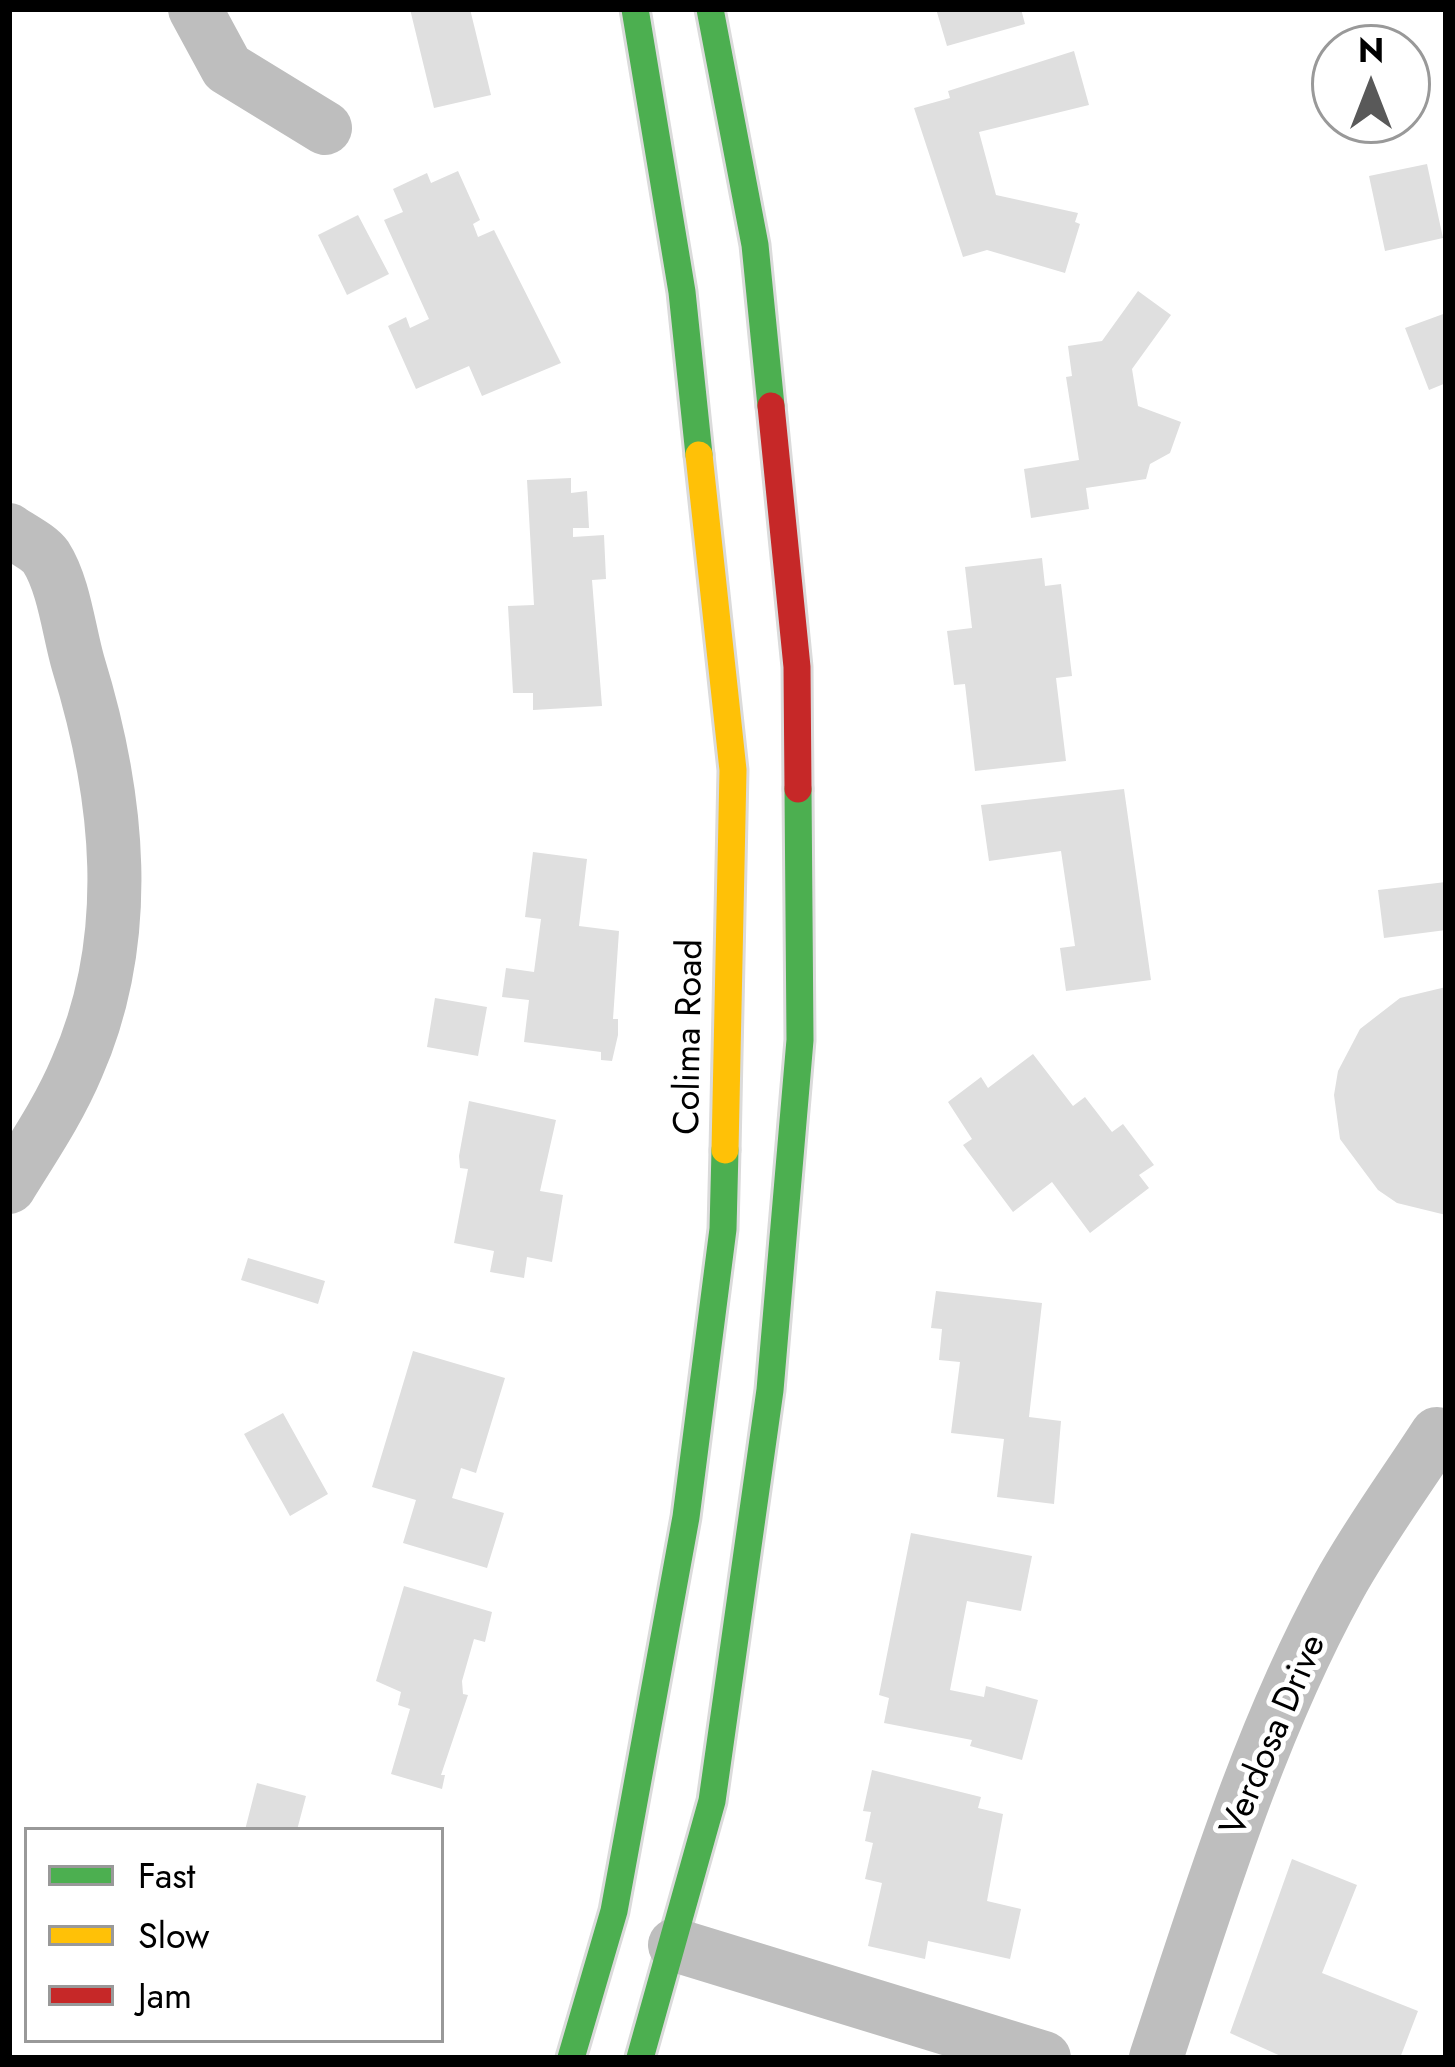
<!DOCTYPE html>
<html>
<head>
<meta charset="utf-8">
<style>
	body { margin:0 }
	#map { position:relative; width:1455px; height:2067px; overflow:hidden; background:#fff; font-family:Jost,sans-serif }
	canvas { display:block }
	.frame { position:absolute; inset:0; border:12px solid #000; pointer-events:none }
	.legend { position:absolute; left:24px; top:1827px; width:420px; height:216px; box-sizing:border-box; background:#fff; border:3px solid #999; margin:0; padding:15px 21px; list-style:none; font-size:36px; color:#000 }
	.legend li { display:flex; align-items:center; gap:24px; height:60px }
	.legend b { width:60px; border:3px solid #999 }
	.north { position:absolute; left:1311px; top:24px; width:120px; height:120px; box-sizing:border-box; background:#fff; border:3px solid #999; border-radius:50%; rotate:0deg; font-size:33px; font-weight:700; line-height:48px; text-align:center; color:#000 }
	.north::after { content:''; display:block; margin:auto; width:42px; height:54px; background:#595959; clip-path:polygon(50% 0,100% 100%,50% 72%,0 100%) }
</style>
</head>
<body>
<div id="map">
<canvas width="1455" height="2067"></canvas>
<div class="frame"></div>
<ul class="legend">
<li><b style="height:15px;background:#4caf50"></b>Fast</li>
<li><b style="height:15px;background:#ffc107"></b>Slow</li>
<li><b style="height:15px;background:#c62828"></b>Jam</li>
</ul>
<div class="north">N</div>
</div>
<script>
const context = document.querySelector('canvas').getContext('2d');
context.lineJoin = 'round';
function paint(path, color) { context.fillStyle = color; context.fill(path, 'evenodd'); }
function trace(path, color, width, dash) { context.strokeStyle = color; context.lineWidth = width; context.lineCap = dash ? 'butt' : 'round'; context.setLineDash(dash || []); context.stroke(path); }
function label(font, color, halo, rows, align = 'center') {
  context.font = font + ' Jost,sans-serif'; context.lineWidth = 10; context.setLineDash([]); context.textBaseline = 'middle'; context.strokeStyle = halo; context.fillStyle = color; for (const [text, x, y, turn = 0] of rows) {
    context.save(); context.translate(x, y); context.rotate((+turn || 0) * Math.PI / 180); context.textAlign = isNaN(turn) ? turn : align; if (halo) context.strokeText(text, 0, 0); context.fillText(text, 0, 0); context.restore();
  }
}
const building = new Path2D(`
	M410,9H470L491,95L434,108Z
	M936,9H1021L1025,24L947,46Z
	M1074,51L1089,105L979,132L996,195L1078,213L1075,222L1080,224L1065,273L987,250L963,257L914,108L950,98L948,91Z
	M1427,164L1443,238L1385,251L1369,176Z
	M458,171L480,220L473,224L478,237L494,230L561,363L482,396L469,366L416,389L388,326L406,317L410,328L429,319L384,220L403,212L393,189L427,173L431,183Z
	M358,215L389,274L347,295L318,235Z
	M1138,291L1171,315L1132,369L1138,406L1181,422L1170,453L1150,464L1146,479L1086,488L1089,509L1031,518L1024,469L1079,460L1066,377L1072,376L1068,346L1102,341Z
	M1446,313V383L1429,390L1405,328Z
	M571,478V493L587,491L589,528H573V537L604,535L606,579L592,580L602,706L533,710V693H513L508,606L534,605L527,480Z
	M1042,558L1045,586L1061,584L1072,676L1056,678L1066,761L975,771L965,684L954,685L947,631L972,628L965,567Z
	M1124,789L1151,980L1066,991L1060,948L1075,946L1061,851L989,861L981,805Z
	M533,852L587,859L579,926L619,931L613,1019H618V1035L612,1061L601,1060V1052L524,1042L529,1000L502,997L506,968L534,972L541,919L525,917Z
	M1446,882V930L1384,938L1378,890Z
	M1446,987V1215L1397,1203L1378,1190L1340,1139L1334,1095L1338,1071L1360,1029L1400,998Z
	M435,998L487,1007L478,1056L427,1047Z
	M1033,1054L1073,1106L1085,1097L1112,1132L1123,1124L1154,1165L1139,1175L1149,1188L1090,1233L1052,1182L1013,1212L963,1145L972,1139L948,1102L981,1077L988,1088Z
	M469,1101L556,1120L540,1191L563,1195L552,1262L527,1257L524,1278L490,1272L494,1251L454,1243L468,1169L460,1168L459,1156Z
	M248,1258L325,1281L318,1304L241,1280Z
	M936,1291L1042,1303L1029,1417L1061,1421L1054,1504L997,1497L1004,1439L951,1433L960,1362L939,1360L942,1329L931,1328Z
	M413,1351L505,1378L476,1473L461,1468L452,1498L504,1513L487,1568L403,1543L416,1500L372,1487Z
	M283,1413L328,1494L290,1516L244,1434Z
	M911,1533L1032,1556L1021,1611L967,1601L950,1690L984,1697L986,1686L1038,1700L1022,1760L970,1746L972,1740L884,1723L889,1698L879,1695Z
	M404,1586L492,1612L485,1642L474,1639L462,1681L463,1694L468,1695L441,1775H445L442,1789L391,1774L410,1709L398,1705L401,1692L376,1681Z
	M872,1770L981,1797L978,1808L1003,1814L987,1901L1021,1909L1010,1959L928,1941L925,1959L868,1946L882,1883L865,1879L873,1843L865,1841L871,1812L863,1811Z
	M257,1783L306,1796L297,1830H245Z
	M1292,1859L1357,1885L1322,1973L1418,2011L1400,2058H1285L1230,2033Z`);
const street = new Path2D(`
	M195,9L227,68L325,128
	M9,530C20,538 39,547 46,557C64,585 69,632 78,663C119,796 134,937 77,1067C59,1110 33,1148 9,1187
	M675,1945L1044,2058
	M1156,2058C1208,1901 1258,1734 1338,1588C1367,1535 1404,1485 1437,1434`);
const fast = new Path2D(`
	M635,9L682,292L699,455
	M710,9L755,245L771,406
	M571,2058L614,1911L686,1517L723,1229L725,1150
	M640,2058L712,1801L770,1390L800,1040L798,789`);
const slow = new Path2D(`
	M699,455L733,770L725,1150`);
const jam = new Path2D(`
	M771,406L797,667L798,789`);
const streetNames = [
	["Colima Road",691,1037,-89],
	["Verdosa Drive",1275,1736,-67]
];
paint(building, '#dfdfdf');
trace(fast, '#dbdbdb', 33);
trace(slow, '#dbdbdb', 33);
trace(jam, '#dbdbdb', 33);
trace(street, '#bebebe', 54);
trace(fast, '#4caf50', 27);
trace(slow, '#ffc107', 27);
trace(jam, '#c62828', 27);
label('36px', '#000', '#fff', streetNames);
</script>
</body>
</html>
